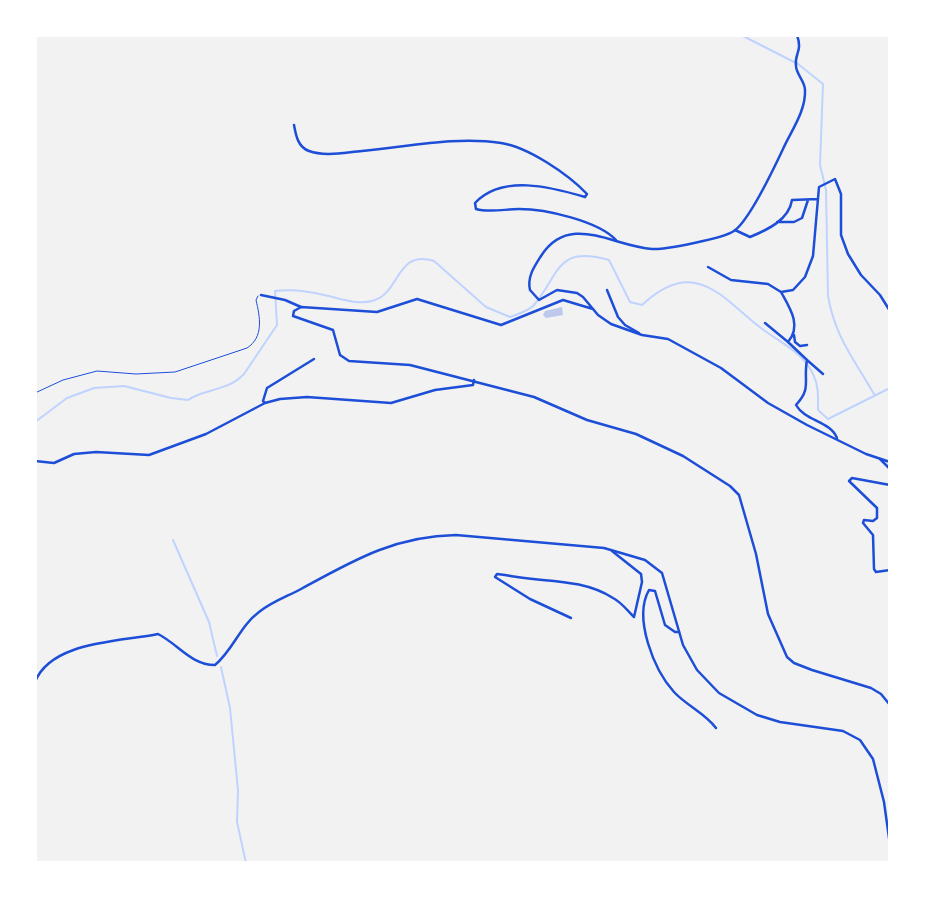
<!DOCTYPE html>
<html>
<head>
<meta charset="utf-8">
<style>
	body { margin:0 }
	#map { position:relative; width:925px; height:898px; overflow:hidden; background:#f2f2f2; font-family:Overpass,sans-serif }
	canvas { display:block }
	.frame { position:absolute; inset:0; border:37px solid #fff; pointer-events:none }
</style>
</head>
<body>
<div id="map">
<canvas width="925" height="898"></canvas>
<div class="frame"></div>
</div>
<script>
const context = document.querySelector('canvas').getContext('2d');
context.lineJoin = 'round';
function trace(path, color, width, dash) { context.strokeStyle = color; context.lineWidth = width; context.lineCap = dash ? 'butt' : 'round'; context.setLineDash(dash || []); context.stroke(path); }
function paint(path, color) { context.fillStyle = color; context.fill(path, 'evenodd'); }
const stream = new Path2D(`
	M741,35L798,64L823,84L820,165L826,190L828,296C835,337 854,359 874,394
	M35,422L67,398L94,388L124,386L171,398L188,400C205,388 227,392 244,374L277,325L275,291C292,289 308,291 324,295C339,298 356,305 372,301C401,294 395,249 434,261L486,307L510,317C518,314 529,311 534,305C560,274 556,245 609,260L630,302L642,305C656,292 675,279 695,283C721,288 741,314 761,328C779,342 803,352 813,374C819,386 818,397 818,410L828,419L890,388
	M173,540L209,622L217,656
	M221,667L230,708L238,790L237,822L246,863`);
const building = new Path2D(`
	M562,307L563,315L546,318L543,315L545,311Z`);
const service = new Path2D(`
	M35,393L63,380L97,371L136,374L175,372L247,348C264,337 260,317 256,300L258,296`);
const minor = new Path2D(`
	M294,125C296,136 298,147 309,151C325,157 347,152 362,151C408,147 455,136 501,143C528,147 568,174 587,194L585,197C551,187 502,174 475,203L476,209C490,213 505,209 519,209C546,209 598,221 616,240
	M777,222H794L802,218L808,200
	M735,230L750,237C767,230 789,220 792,200L818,199
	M708,267L731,280L768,284L781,292L793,290L805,277L813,256L819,187L835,179L841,194V235L848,254L861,275L880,295L890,311
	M607,290L618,317L625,325L639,333
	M781,292C790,308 802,326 788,342L807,360C803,381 812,388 796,405C805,421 830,421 837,438
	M261,295L285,300L301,307
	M765,323L788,342
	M794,335L795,342L800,346L807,345
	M807,360L823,374
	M265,403L263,401L267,388L314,359
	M880,459L890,469
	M35,461L54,463L74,454L96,452L149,455L206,434L265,403L280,399L307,397L391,403L435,390L473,385L474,380
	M890,485L852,478L849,481L877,508V518L873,521L864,520L863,523L873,535L874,569L876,572L890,570
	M571,618L530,599L495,577L497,574L505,575C541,583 580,577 613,598C621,602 627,610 634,617L642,582L641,574L612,551
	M679,632H675L665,625L655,591L649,590C633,618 654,670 674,692C687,706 705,713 716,728`);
const tertiary = new Path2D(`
	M797,35C803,52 794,53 796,66C796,74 805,81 805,90C806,111 791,131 783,149C774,168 750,220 734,231C724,238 665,250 652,249C612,246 569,212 541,256C534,267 527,277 530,290L539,300L557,290L577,293L583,297L598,315L611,324L642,335L668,339L721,368L768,403L807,425L866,454L890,462
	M593,309L563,300L501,325L417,299L377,312L301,307L294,311L293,316L333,330L340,355L349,361L410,365L534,397L587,420L636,434L683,456L730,486L739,495L756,554L768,614L787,657L794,663L812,670L871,688L881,694L890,705
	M35,682C51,641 120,642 158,634C178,644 191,665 215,665C233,650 240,626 259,612C271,602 288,596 301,589C354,560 395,536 456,535L604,548L645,560L662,573L683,645L697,670L719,693L757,715L780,722L843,731L860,740L873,759L884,802L890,845`);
trace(stream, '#bfd3fe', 2);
paint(building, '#bdc9ec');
trace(service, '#1d4ed8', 1);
trace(minor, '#1d4ed8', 2.5);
trace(tertiary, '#1d4ed8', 2.5);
</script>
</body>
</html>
